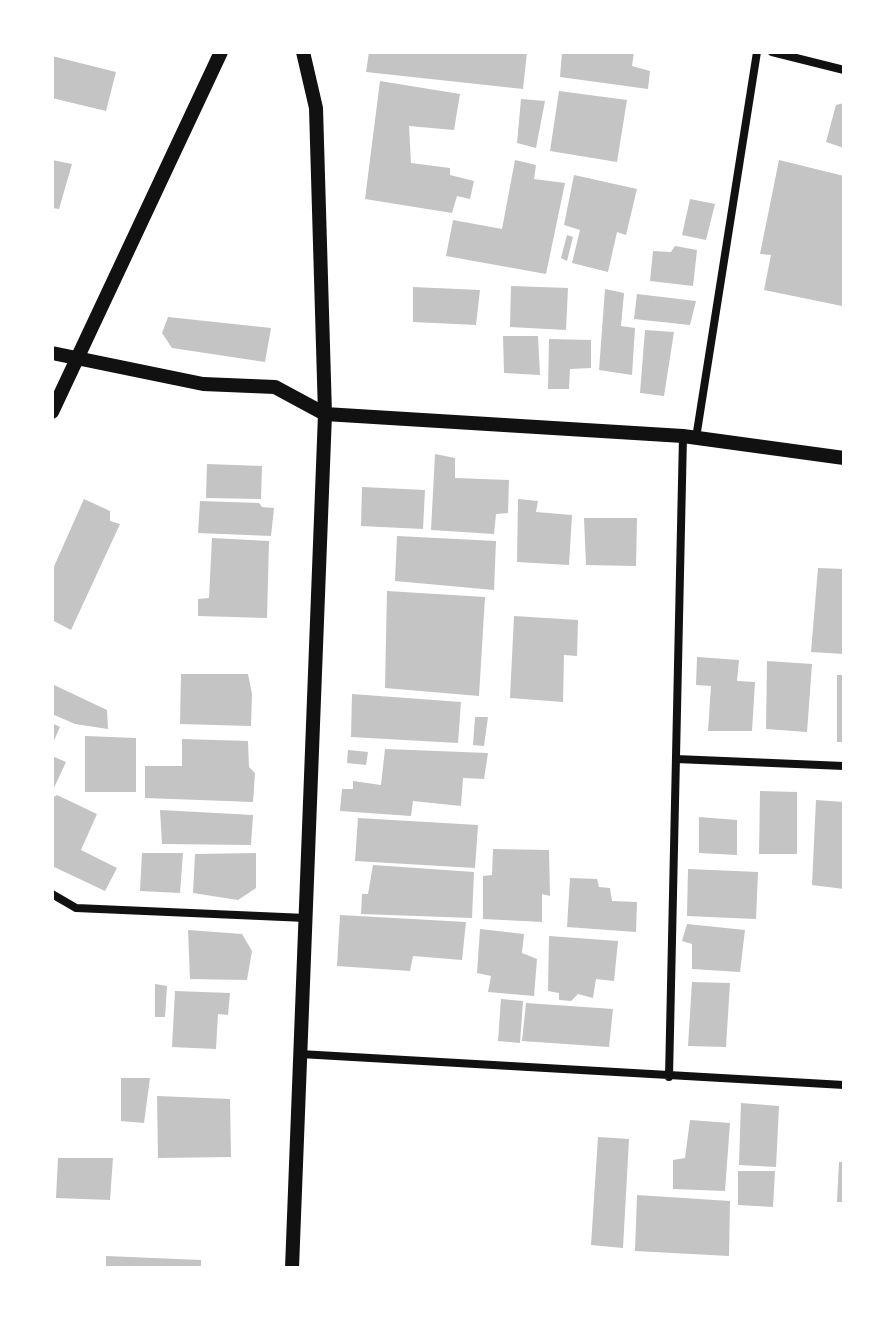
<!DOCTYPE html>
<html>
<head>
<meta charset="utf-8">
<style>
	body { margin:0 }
	#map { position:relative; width:896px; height:1320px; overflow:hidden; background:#fff; font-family:"Work Sans",sans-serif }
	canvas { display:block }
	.frame { position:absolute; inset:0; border:54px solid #fff; pointer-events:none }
</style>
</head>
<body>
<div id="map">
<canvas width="896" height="1320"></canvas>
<div class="frame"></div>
</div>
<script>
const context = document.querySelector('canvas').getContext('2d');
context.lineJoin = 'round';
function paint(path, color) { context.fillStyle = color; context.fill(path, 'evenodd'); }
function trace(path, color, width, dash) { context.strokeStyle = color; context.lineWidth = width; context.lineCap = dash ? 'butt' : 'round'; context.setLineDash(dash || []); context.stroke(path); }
const building = new Path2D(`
	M369,52H527L523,89L366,72Z
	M562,52H634L632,66L650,71L648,89L560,77Z
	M52,56L116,72L106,111L52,98Z
	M380,81L460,94L454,130L409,126L411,163L450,168V175L474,181L470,199L457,196L452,213L365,199Z
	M559,91L627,100L617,162L550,151Z
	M521,99L545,101L536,148L517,143Z
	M844,103V148L826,142L836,105Z
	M52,160L72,164L59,209L52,208Z
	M515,160L536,165L534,179L565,183L546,274L446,256L453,220L502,229Z
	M779,160L844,176L842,306L764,290L771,255L760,254Z
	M574,175L637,189L626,235L617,232L608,272L572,263L580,230L564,225Z
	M690,199L715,204L706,240L682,235Z
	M567,235L573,237L567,261L561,258Z
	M675,246L697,250L693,286L650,281L653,251L671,252Z
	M511,286L568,288L566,330L510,327Z
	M413,287L480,290L476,325L413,322Z
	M605,289L624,293L621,326L635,328L632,375L599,370Z
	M637,294L696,301L690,325L634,319Z
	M168,317L271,328L265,362L172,348L162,333Z
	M645,330L674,332L664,396L640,393Z
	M503,336H538L540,375L504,373Z
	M549,339L591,340V368L570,369L569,389H548Z
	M435,454L455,458V478L509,480L508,513L496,514L494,534L431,530Z
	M207,464L262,466L261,499L206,498Z
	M362,487L425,490L423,529L361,526Z
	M84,499L110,511V521L120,524L71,630L52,620V571Z
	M518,499L538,501L536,512L572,515L569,565L517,562Z
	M200,501L259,503L262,507L274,508L271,536L198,533Z
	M584,518H637L636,566L586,565Z
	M397,536L496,541L494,590L395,581Z
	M212,538L269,541L267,618L198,616V599L209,598Z
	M818,568L844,569V654L811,652Z
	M387,591L485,597L479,696L385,688Z
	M514,616L578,620L577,656L564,655L563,702L510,698Z
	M697,657L739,660L737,681L755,682L752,731H708L711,686L696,685Z
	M767,661L812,664L807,732L766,729Z
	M181,674H248L252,694L251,726L180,724Z
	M837,675H844V742H837Z
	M52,684L107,710L108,729L75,724L52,714Z
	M352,694L461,702L458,743L351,737Z
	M475,717H488L484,746L473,745Z
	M52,723L60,727L52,745Z
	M85,736L136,738V792H85Z
	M182,739L248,741L249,767L255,773L253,802L145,798V766H182Z
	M385,749L488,753L484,779L463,778L461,806L413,801L411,816L340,811L342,789H353V781L381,785Z
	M348,750L368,752L366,765L347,763Z
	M52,756L66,762L52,792Z
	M760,791L797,792V854H759Z
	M57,795L97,814L81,850L117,868L105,891L52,866V798Z
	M816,800L844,802V889L812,885Z
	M160,810L253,815L251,845L162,844Z
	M699,817L737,820V855L699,853Z
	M358,818L478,825L475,868L355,861Z
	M493,849L549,850L550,896L542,894V922L483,919V876L492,875Z
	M142,853H183L180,893L140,891Z
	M256,853V888L238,900L193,893L195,854Z
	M373,865L474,872L472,918L361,914L362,894H368Z
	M688,869L758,872L756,919L687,916Z
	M570,878L597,879L599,887L610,888L612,901L637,902L636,932L567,927Z
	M340,915L466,922L462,960L413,956L410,971L337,966Z
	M687,924L745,930L740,972L692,969V944L682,941Z
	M480,929L524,934L522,953L537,959L534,996L488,992L491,976L477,973Z
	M188,930L242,934L252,951L247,980L190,979Z
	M549,936L618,941L614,981L596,979L593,998L578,994L571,1001L559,1000V993L548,991Z
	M692,982L730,983L726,1047L688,1046Z
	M155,984L167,986L165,1017H155Z
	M175,991L230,993L228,1015L218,1014L216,1049L172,1047Z
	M501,999L523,1001L520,1043L498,1041Z
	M526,1003L613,1009L609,1047L522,1041Z
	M121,1078H150L144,1123L121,1121Z
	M157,1096L230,1099L231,1157L158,1158Z
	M741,1103L779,1106L776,1167L739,1165Z
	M690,1120L730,1123L725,1191L673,1189V1160L685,1158Z
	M598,1137L629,1139L623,1248L591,1245Z
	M58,1158H113L110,1200L56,1198Z
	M839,1162H844V1202H837Z
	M738,1171H775L773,1207L738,1205Z
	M637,1195L730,1201L729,1256L635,1251Z
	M106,1256L201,1260V1268H106Z`);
const minor = new Path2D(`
	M772,52L844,70
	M696,438L757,52
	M676,759L844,766
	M52,894L76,908L306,918
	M300,1054L844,1085
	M669,1077L683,436`);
const tertiary = new Path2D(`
	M52,353L203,384L275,387L325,414L683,436L844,458
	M52,412L221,52
	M292,1268L325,414L316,108L303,52`);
paint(building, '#c4c4c4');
trace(minor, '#111', 8);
trace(tertiary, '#111', 14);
</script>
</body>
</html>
